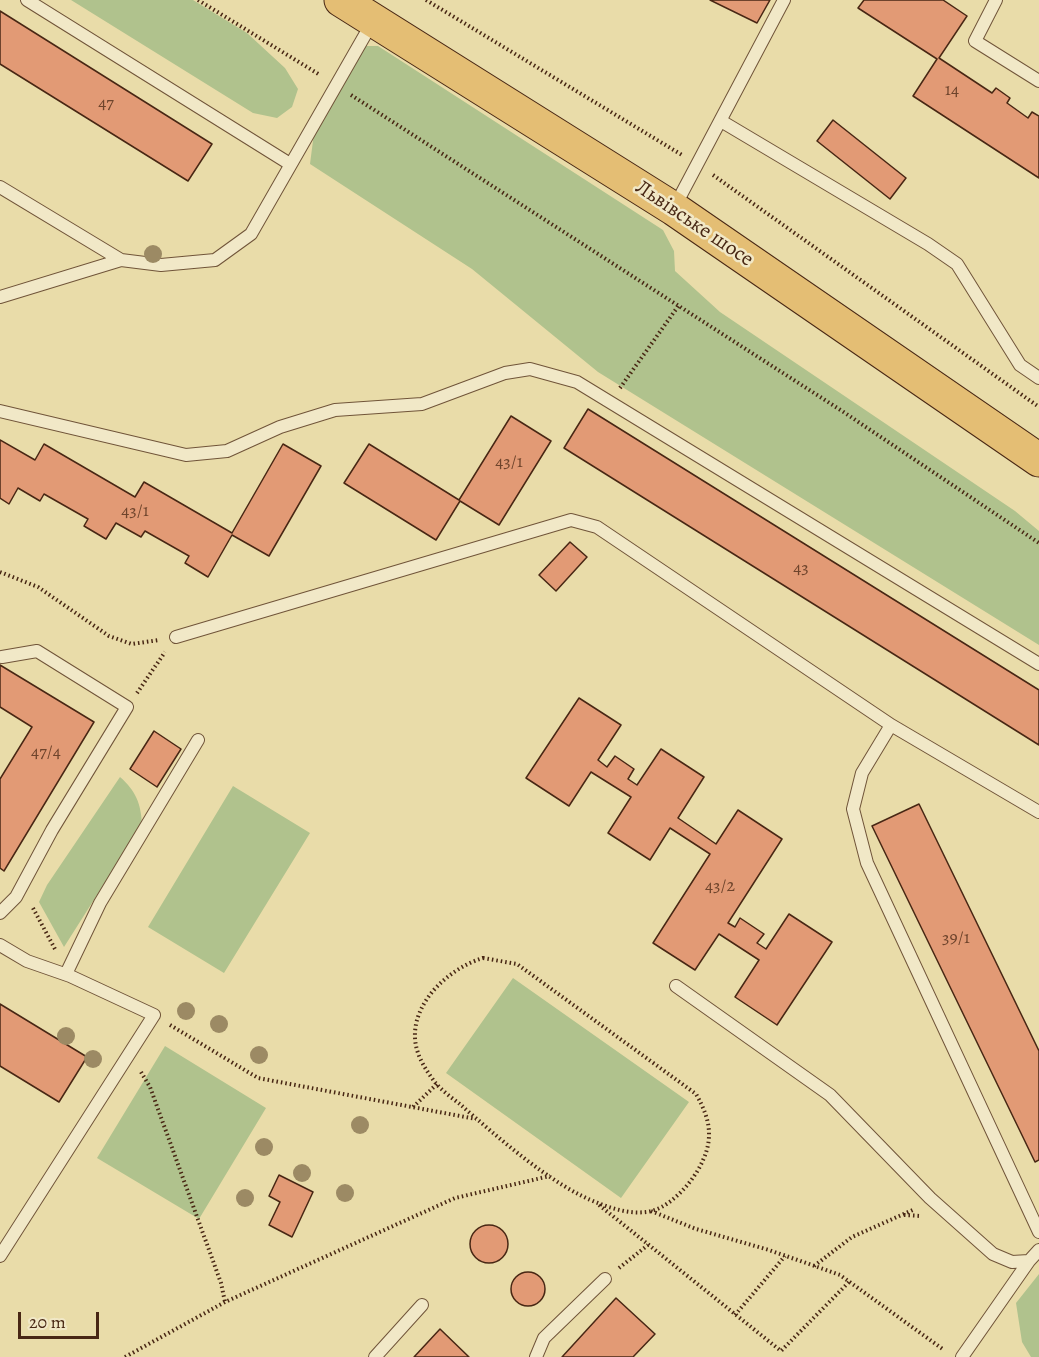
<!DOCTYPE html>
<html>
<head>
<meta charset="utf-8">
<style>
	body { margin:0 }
	#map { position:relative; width:1039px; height:1357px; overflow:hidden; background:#e9dca9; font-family:Alegreya,serif }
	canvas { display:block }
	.scale { position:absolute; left:18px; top:1312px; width:81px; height:27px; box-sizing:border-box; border:3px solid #482714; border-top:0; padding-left:8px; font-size:18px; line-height:21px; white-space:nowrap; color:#482714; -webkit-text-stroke:4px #f1e8c7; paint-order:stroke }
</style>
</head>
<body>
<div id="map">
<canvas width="1039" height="1357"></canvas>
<div class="scale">20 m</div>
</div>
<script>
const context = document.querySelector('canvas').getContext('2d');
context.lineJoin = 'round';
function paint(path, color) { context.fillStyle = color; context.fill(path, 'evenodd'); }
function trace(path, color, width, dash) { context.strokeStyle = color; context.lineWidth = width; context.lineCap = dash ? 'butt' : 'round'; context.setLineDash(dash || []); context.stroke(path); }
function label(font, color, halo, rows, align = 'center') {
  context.font = font + ' Alegreya,serif'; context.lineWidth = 5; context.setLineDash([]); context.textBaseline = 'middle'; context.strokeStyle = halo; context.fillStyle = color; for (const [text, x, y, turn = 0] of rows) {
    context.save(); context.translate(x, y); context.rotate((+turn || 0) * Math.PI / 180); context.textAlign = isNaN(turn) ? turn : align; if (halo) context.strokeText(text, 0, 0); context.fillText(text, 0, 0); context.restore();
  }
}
const green = new Path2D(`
	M71,0H193L247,33L285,68L298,89L292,107L277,118L253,113Z
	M362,46H378L663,230L674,251L675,271L720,312L1015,511L1039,531V645L598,372L472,269L310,164L314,133Z
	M120,777C136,791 141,804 142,824L64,947L39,902L47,885Z
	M233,786L310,833L224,973L148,927Z
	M513,978L689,1102L621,1198L446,1073Z
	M165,1046L266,1108L199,1219L97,1158Z
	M1039,1274V1357H1031L1022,1342L1016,1303Z`);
const building = new Path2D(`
	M710,0H770L757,23Z
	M864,0H943L967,16L939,58L992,93L996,88L1010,98L1007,103L1028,118L1032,112L1039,116V178L913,96L937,59L858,8Z
	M0,11L212,144L188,181L0,64Z
	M833,120L906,178L890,199L817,141Z
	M588,409L1039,690V745L564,448Z
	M511,416L551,441L499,525L460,501L436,540L344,483L369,444L459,500Z
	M0,440L35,460L44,444L135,497L144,482L232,533L283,444L321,466L269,556L232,535L208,577L185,563L189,556L145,531L141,537L116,523L106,539L84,526L88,519L44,494L40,501L18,488L9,504L0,498Z
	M570,542L587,557L556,591L539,575Z
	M0,665L94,722L4,871L0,868V779L32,727L0,707Z
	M579,698L621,725L598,760L607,767L615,756L634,769L628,779L637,785L661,749L704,777L678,818L716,844L738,810L782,839L728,923L735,927L740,918L764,934L757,943L766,949L789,914L832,942L777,1025L735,997L759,960L719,934L695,970L653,943L710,854L670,828L650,860L608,833L631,797L591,772L569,806L526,778Z
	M154,731L181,749L157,787L130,769Z
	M919,804L1039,1051V1160L1035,1162L872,826Z
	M0,1004L87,1057L59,1102L0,1066Z
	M279,1175L313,1192L292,1237L269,1225L280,1202L269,1196Z
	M470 1244a19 19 0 1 1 38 0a19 19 0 1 1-38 0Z
	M511 1289a17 17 0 1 1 34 0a17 17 0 1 1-34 0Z
	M616,1298L655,1334L633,1357H562Z
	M440,1329L469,1357H414Z`);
const path = new Path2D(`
	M198,0L320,75
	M426,0L682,155
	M351,95L842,411L1039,543
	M713,175L1039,407
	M620,388L679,305
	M0,572L38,587L109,636L132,644L159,640
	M137,693L165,652
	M33,908L56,951
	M483,958L517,964L696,1094C712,1122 714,1142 698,1170C688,1187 667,1210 646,1212C630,1214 613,1209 598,1203C554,1187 496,1136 461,1105C452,1098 441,1090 434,1081C428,1073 421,1062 418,1053C403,1010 446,969 483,958Z
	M170,1025L258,1078L476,1119
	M141,1072L150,1087L221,1283L225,1302
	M413,1107L437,1084
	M599,1205L781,1351L849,1282
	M651,1211L696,1229L769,1250L840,1275L944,1350
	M904,1215L921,1216
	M814,1266L852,1237L915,1209
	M619,1268L648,1245
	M735,1315L785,1256
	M125,1357L225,1302L455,1198L550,1176`);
const lane = new Path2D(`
	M27,0L290,164
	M996,0L975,41L1039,81
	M721,121L928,244L957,264L1020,365L1039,378
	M0,187L121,260L161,265L215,260L251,234L373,21
	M674,208L784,0
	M0,297L121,260
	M0,411L186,455L227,451L280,427L335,410L422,404L505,373L530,369L577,382L1039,664
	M176,637L571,520L597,527L891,725L1039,812
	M891,725L862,773L853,809L867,863L1039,1232
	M0,913L16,897L52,830L127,707L37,651L2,657
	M0,945L27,961L70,976L154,1015L0,1256
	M66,974L100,903L198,740
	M676,986L830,1095L930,1198L993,1254L1012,1262L1029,1261L1039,1250
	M375,1357L422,1305
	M536,1357L544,1338L605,1279
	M962,1357L1029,1261`);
const primary = new Path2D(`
	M341,0L674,209L1039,460`);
const trees = [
	[153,254],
	[186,1011],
	[219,1024],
	[66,1036],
	[259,1055],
	[93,1059],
	[360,1125],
	[264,1147],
	[302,1173],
	[345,1193],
	[245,1198]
];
const numberNames = [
	["14",952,91],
	["47",106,104],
	["43/1",509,463],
	["43/1",135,512],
	["43",801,569],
	["47/4",46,753],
	["43/2",720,887],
	["39/1",956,939]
];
const streetNames = [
	["Львівське шосе",694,224,34]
];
paint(green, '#b0c28d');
paint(building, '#e29a75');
trace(building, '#482714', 1.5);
trace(lane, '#705439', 14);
trace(primary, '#482714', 35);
trace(path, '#482714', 4, [1.5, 3]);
trace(lane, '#f1e8c7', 12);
trace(primary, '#e4be74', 33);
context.fillStyle = '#9c8a64';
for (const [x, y] of trees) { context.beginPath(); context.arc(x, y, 9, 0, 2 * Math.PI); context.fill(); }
label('18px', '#6e442c', null, numberNames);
label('21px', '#482714', '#f1e8c7', streetNames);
</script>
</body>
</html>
